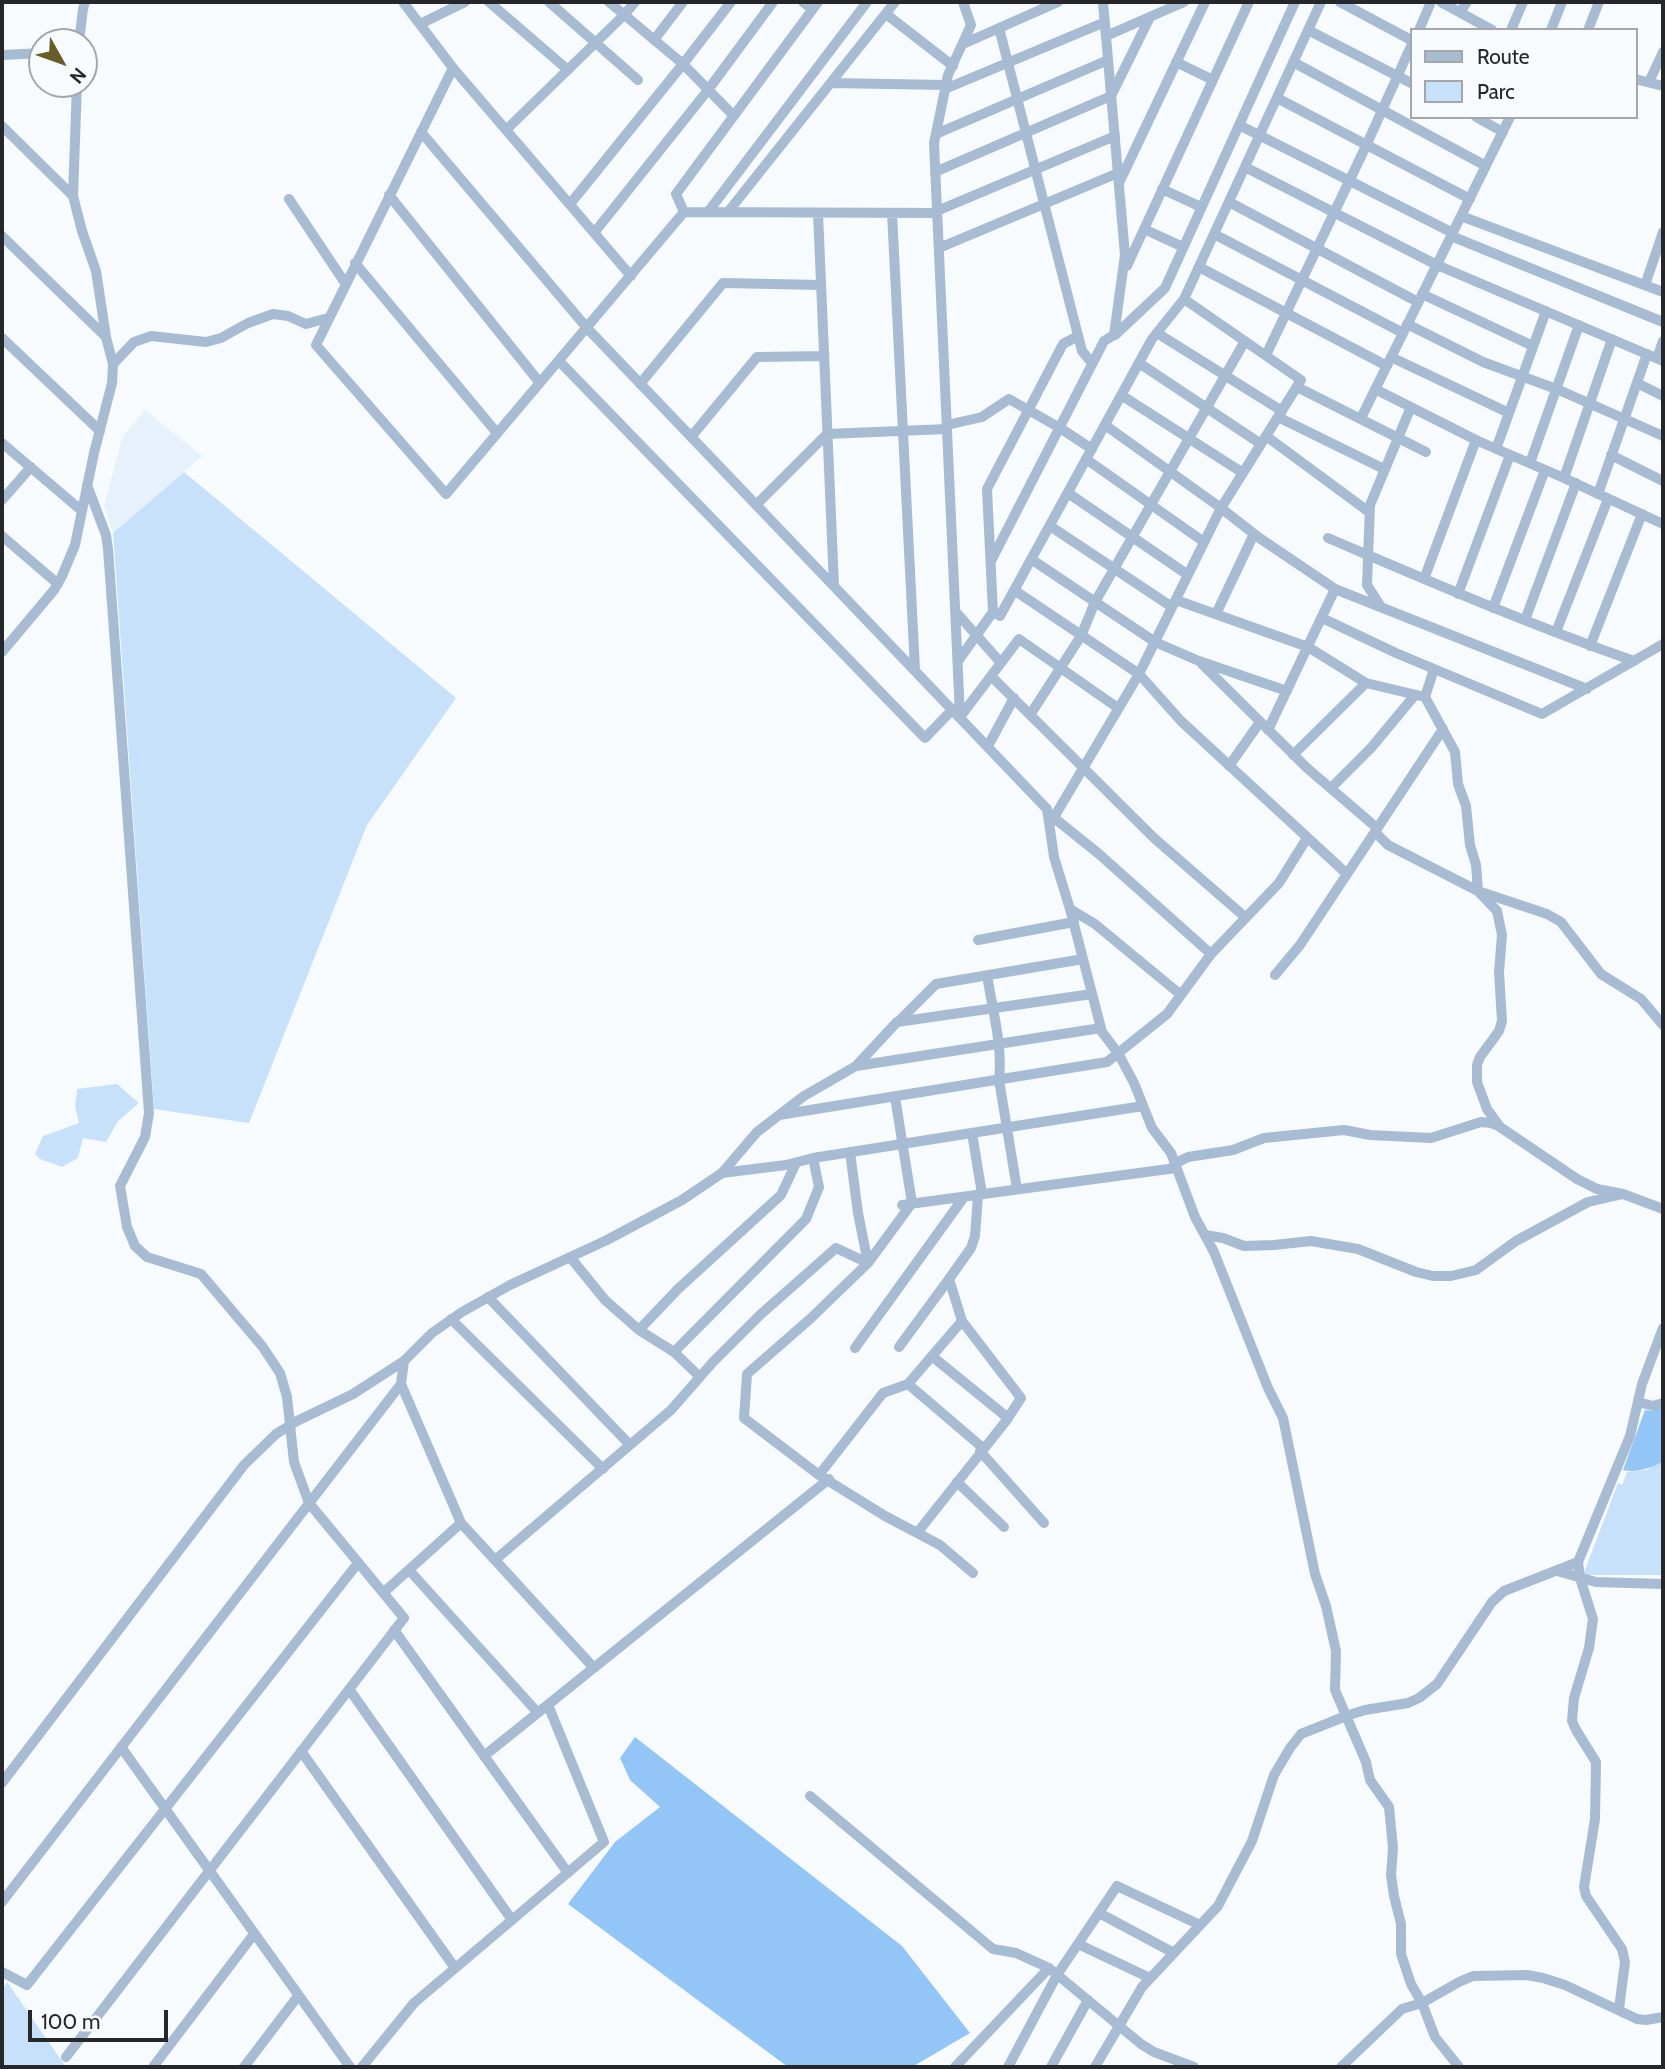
<!DOCTYPE html>
<html>
<head>
<meta charset="utf-8">
<style>
	body { margin:0 }
	#map { position:relative; width:1665px; height:2069px; overflow:hidden; background:#f8fbfe; font-family:Cabin,sans-serif }
	canvas { display:block }
	.frame { position:absolute; inset:0; border:4px solid #25272a; pointer-events:none }
	.legend { position:absolute; left:1410px; top:28px; width:228px; height:91px; box-sizing:border-box; background:#f8fbfe; border:2px solid #a4a6a9; margin:0; padding:9px 12px; list-style:none; font-size:21px; color:#25272a }
	.legend li { display:flex; align-items:center; gap:14px; height:35px }
	.legend b { width:35px; border:2px solid #a4a6a9 }
	.north { position:absolute; left:28px; top:28px; width:70px; height:70px; box-sizing:border-box; background:#f8fbfe; border:2px solid #a4a6a9; border-radius:50%; rotate:130deg; font-size:19px; font-weight:700; line-height:28px; text-align:center; color:#25272a }
	.north::after { content:''; display:block; margin:auto; width:24px; height:32px; background:#665d29; clip-path:polygon(50% 0,100% 100%,50% 72%,0 100%) }
	.scale { position:absolute; left:28px; top:2010px; width:140px; height:32px; box-sizing:border-box; border:4px solid #25272a; border-top:0; padding-left:9px; font-size:21px; line-height:24px; white-space:nowrap; color:#25272a; -webkit-text-stroke:5px #f8fbfe; paint-order:stroke }
</style>
</head>
<body>
<div id="map">
<canvas width="1665" height="2069"></canvas>
<div class="frame"></div>
<ul class="legend">
<li><b style="height:9px;background:#a7bcd3"></b>Route</li>
<li><b style="height:19px;background:#c7e1fb"></b>Parc</li>
</ul>
<div class="north">N</div>
<div class="scale">100 m</div>
</div>
<script>
const context = document.querySelector('canvas').getContext('2d');
context.lineJoin = 'round';
function paint(path, color) { context.fillStyle = color; context.fill(path, 'evenodd'); }
function trace(path, color, width, dash) { context.strokeStyle = color; context.lineWidth = width; context.lineCap = dash ? 'butt' : 'round'; context.setLineDash(dash || []); context.stroke(path); }
const built = new Path2D(`
	M145,410L202,456L113,533L104,505L123,436Z`);
const green = new Path2D(`
	M184,472L456,698L367,825L249,1123L154,1109L113,533Z
	M117,1084L139,1103L118,1121L106,1142L83,1138L78,1158L62,1167L40,1159L35,1154L43,1136L79,1123L75,1106L77,1089Z
	M1663,1462V1575H1583L1618,1483L1622,1485L1627,1472L1646,1470Z
	M7,1982L66,2067H2V1990Z`);
const forest = new Path2D(`
	M1663,1407V1462C1650,1468 1637,1473 1623,1470L1645,1410L1652,1411Z
	M635,1737L902,1946L970,2033L912,2067H788L568,1904L615,1842L660,1807L630,1780L620,1758Z`);
const street = new Path2D(`
	M403,2L453,68L631,276
	M489,2L568,70
	M549,2L638,80
	M609,2L683,64L734,116
	M803,2L812,9
	M1340,2L1411,40
	M1441,2L1492,30
	M1460,12L1467,2
	M886,14L953,66
	M420,24L465,2
	M999,28L1082,351L1092,363
	M1308,30L1411,83
	M1419,30L1431,2
	M1511,30L1523,2
	M1551,30L1562,2
	M1588,30L1599,2
	M1106,36L1184,2
	M654,40L683,2
	M79,42L83,9L85,2
	M963,44L1058,2
	M2,55L42,53
	M1176,62L1213,80
	M1293,62L1486,166
	M453,68L316,345L446,494L684,212L937,213
	M1635,79L1663,86
	M1649,82L1663,52
	M831,83L946,85
	M945,89L1105,22
	M1277,98L1470,199
	M1476,117L1503,132
	M1239,125L1453,233
	M2,126L73,196
	M506,130L624,15L635,2
	M421,132L587,328L1047,809L1054,857L1070,909L1102,1032L1118,1053L1134,1083L1152,1128L1171,1153L1195,1217L1214,1252L1268,1388L1283,1418L1315,1574L1326,1606L1336,1651L1335,1690L1366,1762L1370,1780L1389,1807L1393,1848L1391,1875L1394,1896L1401,1924V1954L1411,1984L1422,2003L1435,2037L1459,2067
	M936,134L1108,60
	M1245,167L1437,265L1663,361
	M935,172L1111,96L1150,17
	M1119,183L1205,2
	M1162,189L1201,207
	M389,195L540,383
	M289,199L345,283
	M1229,202L1418,302
	M570,204L683,64L731,2
	M937,211L1115,136
	M684,212L676,194L818,2
	M708,212L867,2
	M728,212L895,2
	M818,213L834,585
	M892,213L915,670
	M1461,216L1663,292
	M1144,229L1183,247
	M594,233L708,90L773,2
	M1214,234L1403,333
	M2,236L106,337
	M1451,236L1663,322
	M939,248L1118,173
	M355,263L497,433
	M1127,266L1249,2
	M1199,267L1387,366
	M1645,285L1663,232
	M1422,294L1533,346
	M1407,324L1483,362L1559,390L1663,436
	M1157,333L1282,411
	M1115,335L1165,288L1295,2
	M1078,336L1063,344L987,489L993,612L1000,616L1152,339L1184,299L1321,2
	M2,338L100,431
	M1266,355L1366,146L1411,46
	M1391,357L1509,413
	M1657,358L1663,341
	M559,361L925,738L953,709
	M1139,363L1261,444
	M113,364L134,342L151,336L206,342L221,338L248,323L273,314L288,316L306,324L328,318
	M1637,383L1663,396
	M640,384L723,283L821,285
	M1297,387L1426,452
	M1375,389L1478,441L1564,478L1663,524
	M1121,395L1243,473
	M1278,417L1384,469
	M1361,418L1510,117
	M947,425L982,417L1009,399L1060,428L1092,449
	M1105,425L1221,508L1258,537L1335,589L1587,689
	M1266,436L1369,512
	M691,437L757,357L824,356
	M2,443L82,511
	M1496,449L1546,311
	M1611,455L1663,481
	M1086,459L1204,542
	M1530,463L1579,325
	M1564,478L1612,339
	M1068,493L1188,575
	M1598,494L1647,354
	M2,500L31,467
	M756,505L827,434L947,429
	M1050,526L1172,607
	M2,536L58,584
	M1328,538C1429,581 1530,625 1634,661
	M1031,559L1155,642L1199,661L1287,691
	M991,561L1104,341L1114,335L1125,255L1103,2
	M1424,579L1476,440
	M1014,590L1139,674L1181,721L1347,874
	M1458,594L1510,455
	M1176,600L1308,647L1366,683L1425,697
	M1381,607L1367,585L1370,505L1411,407
	M1493,608L1545,470
	M955,611L1001,663
	M1216,614L1254,534
	M1322,618L1396,653L1542,714L1663,644
	M1525,620L1576,483
	M1556,632L1608,499
	M1590,646L1642,514
	M2,652L54,590L62,576L75,545L94,453L112,383L113,364L106,337L96,271L82,231L73,196L77,84
	M958,661L993,612
	M1202,664L1307,768L1377,828
	M1434,669L1425,697L1455,752L1458,784L1466,806L1470,845L1476,865L1478,891L1497,911L1502,935L1499,972L1502,1021L1499,1031L1480,1057L1477,1065V1082L1487,1109L1500,1127L1577,1179L1597,1189L1623,1194
	M991,676L1154,838L1245,917
	M1030,715L1081,636L1095,602L1245,341
	M960,717L934,143L948,75L971,25L963,2
	M960,717L1019,639L1118,708
	M1268,730L1335,589
	M988,746L1014,698
	M1293,755L1366,683
	M1229,766L1260,722
	M1331,788L1371,748L1415,695
	M1053,817L1099,854L1211,954
	M1050,824L1139,674L1221,508L1301,380L1184,299
	M1375,832L1388,845L1478,891L1547,914L1561,922L1601,974L1641,999L1663,1025
	M1070,909L1095,924L1181,995
	M978,940L1074,922
	M987,975C992,1008 1003,1046 999,1080L1017,1189
	M1275,975L1300,945L1443,729
	M898,1022L936,984L1083,959
	M856,1066L897,1022L1092,994
	M895,1097L912,1203L868,1263L810,1319L747,1374L744,1418L819,1475L885,1516L940,1545L973,1573
	M779,1115L1107,1062L1167,1014L1211,954L1279,883L1307,838
	M972,1133L982,1194
	M850,1152L858,1213L868,1263
	M1174,1164L1188,1157L1233,1150L1264,1138L1344,1130L1370,1135L1431,1138L1481,1122L1491,1123L1499,1126
	M722,1173L757,1132L804,1096L856,1066L1101,1028
	M902,1205L1176,1168
	M1205,1235L1223,1238L1244,1246L1274,1245L1311,1241L1358,1249L1416,1272L1433,1276H1451L1476,1270L1516,1241L1588,1202L1623,1194L1663,1209
	M570,1257L605,1300L639,1330L674,1352L700,1377
	M488,1297L630,1445
	M451,1319L603,1469
	M639,1330L678,1289L781,1195L796,1163
	M899,1347L949,1279
	M855,1348L964,1197
	M674,1352L806,1219L819,1187L813,1158
	M933,1357L1008,1418
	M404,1361L401,1384L461,1523L594,1668
	M908,1384L983,1448
	M1638,1402L1653,1406L1663,1403
	M980,1451L1044,1523
	M819,1475L883,1393L908,1384L962,1321L949,1279L971,1248L975,1236L978,1195
	M957,1482L1004,1527
	M917,1533L1006,1421L1021,1398L962,1321
	M495,1560L671,1410L713,1362L760,1315L836,1248L868,1263
	M409,1570L538,1713
	M1557,1571L1596,1582L1663,1584
	M383,1593L461,1523
	M394,1630L568,1873
	M349,1689L512,1920
	M121,1747L350,2067
	M301,1751L455,1968
	M484,1756L829,1479
	M2,1783L244,1465L276,1434L297,1421L353,1394L404,1361L432,1333L462,1312L510,1285L607,1240L682,1200L722,1173L786,1165L813,1158L1143,1106
	M810,1796L993,1949L1016,1953L1049,1968L1141,2044L1154,2052L1194,2067
	M2,1902L401,1384
	M1099,1913L1174,1953
	M1078,1944L1150,1978
	M2,1972L27,1985L358,1563
	M1619,2009L1625,1962L1622,1949L1586,1896L1584,1887L1595,1819L1596,1762L1576,1730L1572,1721L1574,1698L1589,1648L1593,1619L1580,1578L1578,1562L1630,1436L1642,1384L1663,1328
	M66,2057L404,1618L309,1503L294,1462L287,1397L280,1373L262,1346L201,1274L147,1257L135,1246L127,1227L120,1186L145,1137L149,1113L108,549L106,535L87,485
	M153,2067L254,1934
	M244,2067L298,1996
	M362,2067L414,2003L604,1842L548,1705
	M955,2067L1049,1968
	M1008,2067L1057,1975L1117,1886L1200,1925
	M1051,2067L1088,2000
	M1095,2067L1142,1987L1218,1906L1252,1841L1274,1775L1290,1748L1301,1734L1346,1716L1365,1710L1408,1703L1419,1698L1437,1684L1492,1602L1504,1591L1578,1562
	M1341,2067L1402,2009L1422,2003L1459,1982L1473,1976L1527,1975L1543,1978L1565,1985L1637,2019L1646,2020L1663,2017`);
paint(built, '#e7f1fb');
paint(green, '#c7e1fb');
paint(forest, '#93c5f7');
trace(street, '#a7bcd3', 10);
</script>
</body>
</html>
